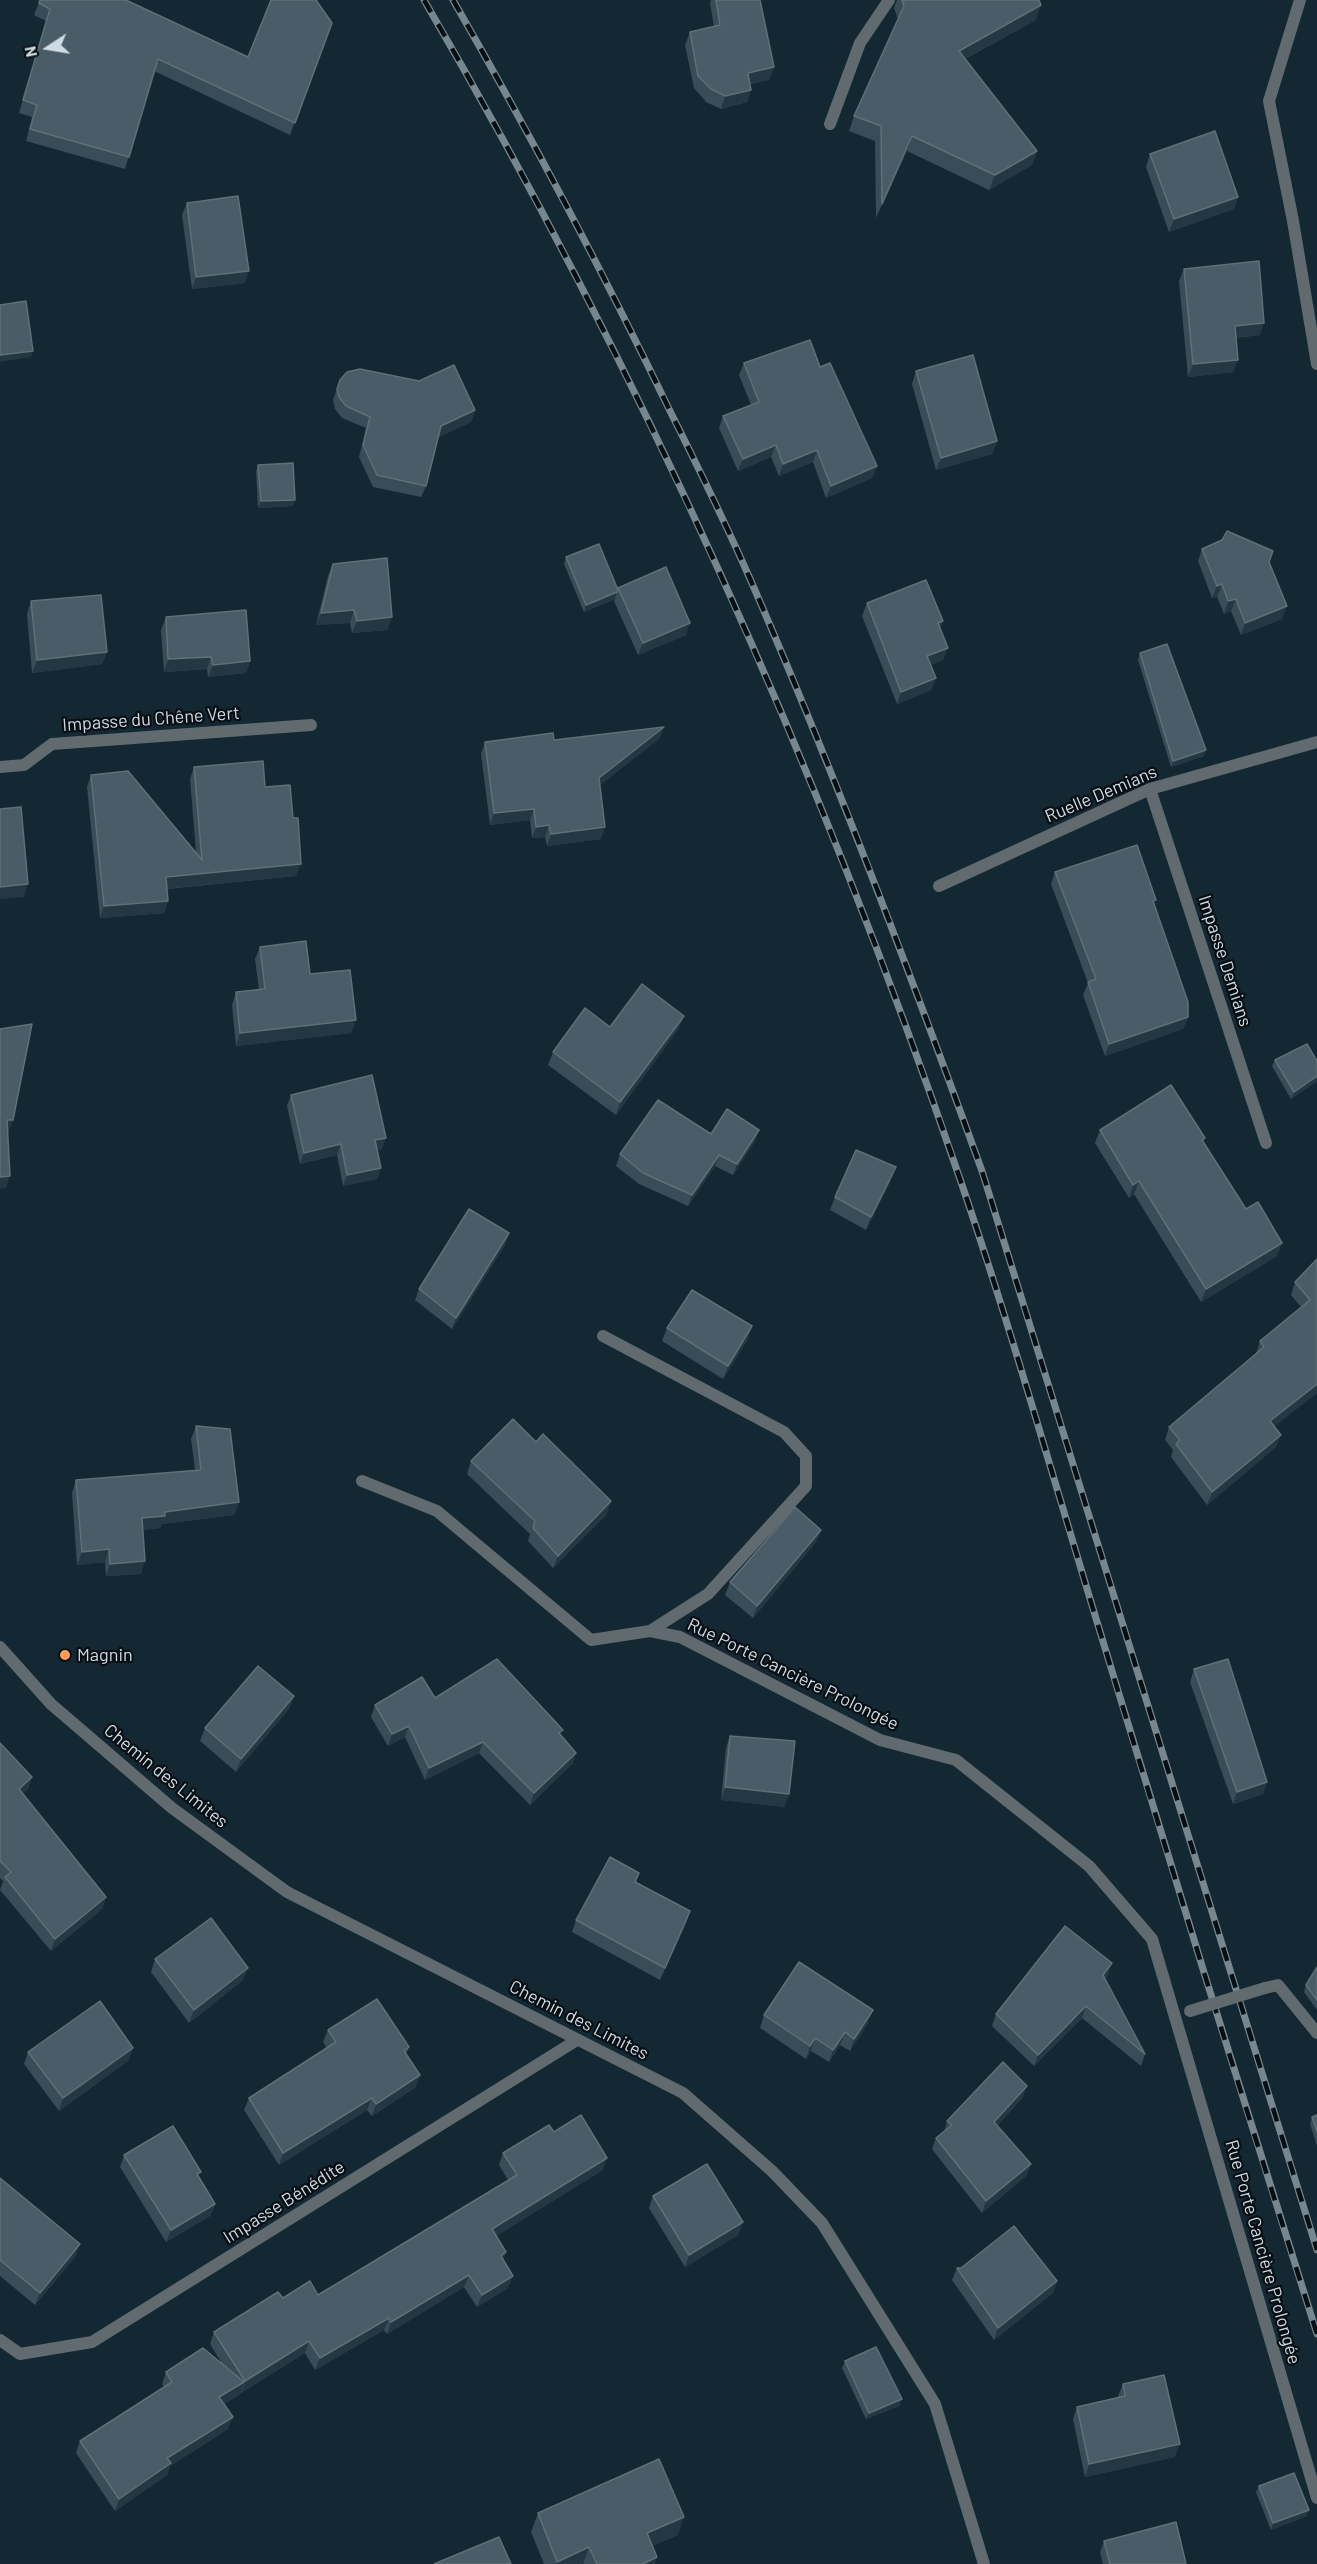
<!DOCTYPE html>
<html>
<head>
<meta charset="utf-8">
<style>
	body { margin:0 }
	#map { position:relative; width:1317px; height:2564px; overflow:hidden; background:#132833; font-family:Barlow,sans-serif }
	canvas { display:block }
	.north { position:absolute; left:18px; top:18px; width:60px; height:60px; -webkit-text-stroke:4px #070f14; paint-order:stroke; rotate:258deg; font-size:16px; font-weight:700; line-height:24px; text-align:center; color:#cfdbe2 }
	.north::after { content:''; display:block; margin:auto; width:21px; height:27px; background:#cfdbe2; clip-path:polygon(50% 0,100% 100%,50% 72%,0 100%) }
</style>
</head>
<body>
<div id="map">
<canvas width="1317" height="2564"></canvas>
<div class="north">N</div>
</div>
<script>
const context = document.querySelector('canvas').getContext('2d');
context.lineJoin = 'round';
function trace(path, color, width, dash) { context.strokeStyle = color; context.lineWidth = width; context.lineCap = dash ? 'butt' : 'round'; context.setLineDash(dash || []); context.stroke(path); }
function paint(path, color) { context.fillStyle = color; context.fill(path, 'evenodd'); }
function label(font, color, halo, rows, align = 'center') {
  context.font = font + ' Barlow,sans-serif'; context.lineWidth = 4.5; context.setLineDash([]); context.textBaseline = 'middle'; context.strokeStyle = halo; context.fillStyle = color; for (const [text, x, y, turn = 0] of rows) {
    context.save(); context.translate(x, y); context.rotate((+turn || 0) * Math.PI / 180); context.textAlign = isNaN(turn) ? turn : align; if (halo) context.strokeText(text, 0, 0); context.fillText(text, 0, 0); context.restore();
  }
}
const minor = new Path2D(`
	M1300,0L1269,101L1293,221L1317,364
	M830,124L860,43L889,0
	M0,767L24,765L52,744L311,725
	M1150,789L1266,1143
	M939,886L1150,789L1317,742
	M603,1336L784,1432L806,1456V1486L708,1594L650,1631
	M362,1481L437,1511L591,1640L650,1631L680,1637L880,1740L956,1760L1089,1866L1152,1939L1317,2498
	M1265,1988L1278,1985L1317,2033
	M0,2340L20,2354L92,2342L577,2040`);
const tertiary = new Path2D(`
	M0,1647L51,1704L172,1808L287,1892L683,2093L772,2171L822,2223L935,2404L984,2564`);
const rail = new Path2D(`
	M424,0C641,372 821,772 960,1179C1013,1334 1057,1492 1105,1648C1174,1877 1245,2106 1317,2334
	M453,0C530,134 603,272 670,411C698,467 726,524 751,581C835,774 910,972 982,1171L1317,2250`);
const minorBridge = new Path2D(`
	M1190,2011L1265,1988`);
const wall = new Path2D(`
	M40,0L248,57L332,23L290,135L154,71L125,169L26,141L32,117L19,113L46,21L34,15Z
	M711,0H760L774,67L769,80L750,84L751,90L747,102L721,109L706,102L694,88L685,45L690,32L714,27L710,3Z
	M897,0H1039L1036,20L965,59L1037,151L1032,165L989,190L907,151L876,218L875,141L849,131L854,116L898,19L894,8Z
	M1150,154L1238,197L1234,209L1169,232L1146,167Z
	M187,203L245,283L192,289L182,215Z
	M1184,269L1260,335L1236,338L1238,360L1233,372L1188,377L1179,281Z
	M744,363L820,367L877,466L872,478L826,498L813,462L779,476L771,457L738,471L719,428L723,416L751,405L739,375Z
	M916,371L997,441L992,454L936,470L912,384Z
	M340,380L475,410L471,422L438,437L426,486L421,497L373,487L359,457L366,428L342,418L335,409L333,400Z
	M258,465L293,506L258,508L256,471Z
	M1202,549L1269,563L1282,619L1241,635L1231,611L1224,614L1217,597L1212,598L1198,561Z
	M566,557L618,590V588L686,635L638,655L614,601L615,599L584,612L564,564Z
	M333,564L392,617L387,630L352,633L350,623L316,625L328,576Z
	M31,601L107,652L102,664L32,673L27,614Z
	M867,603L940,629L943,660L930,665L936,678L931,690L897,704L862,616Z
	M166,617L250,661L246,673L208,677L207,669L164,672L161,630Z
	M1140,653L1204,756L1171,767L1138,660Z
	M660,738L600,785L601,839L547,846L545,837L532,838L530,820L490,825L481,754L485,742L554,740Z
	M194,767L265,787L296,876L167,889L168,901L164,913L100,918L87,787L91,775L196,852L190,779Z
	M1055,872L1154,905L1188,1017L1183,1029L1105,1056L1083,995L1088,983L1051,884Z
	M260,947L356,1020L351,1033L236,1046L232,1005L236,992L259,990L255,959Z
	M610,1027L679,1028L616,1115L548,1065L553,1052Z
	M1275,1060L1317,1061V1081L1291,1099L1272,1066Z
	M291,1095L382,1149L377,1150L381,1168L377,1179L343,1186L337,1155L300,1164L287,1106Z
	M1100,1130L1205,1138L1203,1142L1246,1209L1277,1256L1201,1302L1134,1194L1129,1198L1095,1143Z
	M711,1134L755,1141L733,1175L715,1166L688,1206L639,1184L616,1166L620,1154Z
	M891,1180L866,1230L830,1210L835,1197Z
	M509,1233L505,1245L452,1329L415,1300L419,1289Z
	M1317,1259V1393L1274,1426L1276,1447L1207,1505L1171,1457L1173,1450L1165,1440L1169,1427L1256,1354L1260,1341L1301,1307L1291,1295L1295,1282Z
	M667,1328L748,1339L723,1379L662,1341Z
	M196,1426L239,1502L234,1515L162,1524L160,1528L143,1530L141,1574L106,1576L105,1562L77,1565L72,1493L76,1480L195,1470L191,1439Z
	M536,1442L607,1514L553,1568L528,1541L530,1534L467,1474L471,1461Z
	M821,1530L816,1542L753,1618L725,1595L730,1582Z
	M1194,1669L1267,1782L1263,1794L1233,1804L1190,1682Z
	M294,1696L289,1709L236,1772L200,1741L205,1728Z
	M435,1698L561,1735L576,1753L572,1764L530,1805L479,1753L425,1780L405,1737L388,1746L371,1717L375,1705Z
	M730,1736L785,1807L721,1800L726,1748Z
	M0,1743L32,1777L28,1789L22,1794L106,1897L102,1909L51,1951L0,1890L3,1881L0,1878Z
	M639,1873L636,1882L690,1911L686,1924L660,1980L572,1932L576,1920Z
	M155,1959L243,1980L189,2023L151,1972Z
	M1317,1967V2010L1304,1992L1306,1985Z
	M1108,1975L1105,1979L1145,2054L1141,2066L1082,2018L1034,2066L992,2026L996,2014Z
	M764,2015L868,2023L850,2051L840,2045L829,2062L811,2051L806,2059L760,2028Z
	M328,2030L409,2047L406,2055L416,2087L372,2116L367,2110L279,2165L244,2110L249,2098L327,2048L323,2042Z
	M28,2052L129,2060L59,2111L24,2064Z
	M1023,2097L997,2126L1031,2164L1026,2176L982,2213L932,2149L936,2138L944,2132L947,2121Z
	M1317,2115V2146L1310,2124L1312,2117Z
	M554,2132L603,2170L496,2236L503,2260L508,2288L477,2307L464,2287L387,2334L384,2330L315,2370L305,2353L241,2393L240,2392V2394L224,2404L228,2429L170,2466L167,2475L115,2511L76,2453L80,2441L164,2387L162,2384L166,2372L221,2362L210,2344L214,2332L283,2298L318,2295L508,2180L499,2165L503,2153Z
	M124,2155L199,2177L215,2204L210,2216L166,2242L120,2167Z
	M0,2178L75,2257L35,2305L0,2276Z
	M653,2196L743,2222L738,2235L685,2267L649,2208Z
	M957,2268H961L1057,2281L1053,2293L994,2340L952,2280Z
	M845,2361L902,2399L899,2406L866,2419L842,2368Z
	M1123,2384L1175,2457L1085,2477L1073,2419L1077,2407L1118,2398V2396Z
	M1259,2486L1307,2516L1271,2530L1256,2492Z
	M538,2513L678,2535L652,2546L655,2564H544L531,2532Z
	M1104,2541L1186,2564H1103L1100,2552Z`);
const shadedWall = new Path2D(`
	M1041,5L1036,20L953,65L959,51Z
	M774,67L769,80L744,85L748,73Z
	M751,90L747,102L721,109L725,96Z
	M912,136L907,151L876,218L882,204Z
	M1037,151L1032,165L989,190L995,175Z
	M1238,197L1234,209L1169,232L1174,219Z
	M249,271L245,283L192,289L196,277Z
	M1264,323L1260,335L1231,338L1235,326Z
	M33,351L31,357L0,362V355Z
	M1238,360L1233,372L1188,377L1193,364Z
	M475,410L471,422L437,438L441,426Z
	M997,441L992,454L936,470L941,458Z
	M776,445L771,457L738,471L743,459Z
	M817,450L813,462L779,476L783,464Z
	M877,466L872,478L826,498L831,486Z
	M295,500L293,506L258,508L261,501Z
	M1222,584L1217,597L1212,598L1217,586Z
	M617,592L615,599L584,612L586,605Z
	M1236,599L1231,611L1224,614L1228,601Z
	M1287,606L1282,619L1241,635L1245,623Z
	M354,610L350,623L316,625L321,613Z
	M392,617L387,630L352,633L357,621Z
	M943,621L939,633L938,623Z
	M690,623L686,635L638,655L643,643Z
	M948,648L943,660L922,669L927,656Z
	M107,652L102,664L32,673L37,660Z
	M211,657L207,669L164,672L168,659Z
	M250,661L246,673L208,677L213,665Z
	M936,678L931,690L897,704L901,692Z
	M664,727L660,738L595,789L599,778Z
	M1206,750L1204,756L1171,767L1173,761Z
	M534,809L530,820L490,825L494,813Z
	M549,825L545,837L532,838L536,827Z
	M605,827L601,839L547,846L551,834Z
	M301,864L296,876L162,889L166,877Z
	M28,884L24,897L0,899V887Z
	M168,901L164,913L100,918L104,906Z
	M684,1016L679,1028L616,1115L620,1102Z
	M1188,1017L1183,1029L1105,1056L1109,1044Z
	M356,1020L351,1033L236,1046L240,1033Z
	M1317,1076V1081L1291,1099L1294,1092Z
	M7,1120H13L9,1132H2Z
	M759,1130L755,1141L733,1175L737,1164Z
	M386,1138L382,1149L371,1152L375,1140Z
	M341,1144L337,1155L300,1164L304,1153Z
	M719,1155L715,1166L688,1206L692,1195Z
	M896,1167L891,1180L866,1230L871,1217Z
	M381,1168L377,1179L343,1186L347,1175Z
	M10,1176L6,1188L0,1189V1177Z
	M1139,1181L1134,1194L1129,1198L1133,1185Z
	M509,1233L505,1245L452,1329L456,1318Z
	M1282,1243L1277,1256L1201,1302L1206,1289Z
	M752,1326L748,1339L723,1379L728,1366Z
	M1317,1384V1393L1265,1434L1270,1421Z
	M1281,1435L1276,1447L1207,1505L1212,1492Z
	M611,1501L607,1514L553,1568L558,1556Z
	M239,1502L234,1515L162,1524L160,1528L137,1531L142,1518L165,1512Z
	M821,1530L816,1542L753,1618L757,1606Z
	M109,1549L105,1562L77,1565L82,1552Z
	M145,1561L141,1574L106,1576L110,1564Z
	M294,1696L289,1709L236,1772L241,1759Z
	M409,1726L405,1737L388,1746L392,1734Z
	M483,1742L479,1753L425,1780L429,1768Z
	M576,1753L572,1764L530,1805L534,1793Z
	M32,1777L28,1789L14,1802L19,1789Z
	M1267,1782L1263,1794L1233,1804L1237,1792Z
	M725,1787L789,1794L785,1807L721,1800Z
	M106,1897L102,1909L51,1951L55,1939Z
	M690,1911L686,1924L660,1980L665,1968Z
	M1112,1963L1108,1975L1099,1986L1103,1975Z
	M248,1968L243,1980L189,2023L194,2010Z
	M1086,2006L1082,2018L1034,2066L1038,2055Z
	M873,2010L868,2023L850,2051L854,2039Z
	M845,2032L840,2045L829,2062L833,2050Z
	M815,2038L811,2051L806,2059L810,2046Z
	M133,2048L129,2060L59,2111L63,2098Z
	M420,2075L416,2087L372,2116L376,2104Z
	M1027,2086L1023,2097L990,2134L994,2122Z
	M372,2098L367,2110L279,2165L283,2153Z
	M607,2158L603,2170L488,2241L492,2229Z
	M1031,2164L1026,2176L982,2213L986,2201Z
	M215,2204L210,2216L166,2242L171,2230Z
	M743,2222L738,2235L685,2267L689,2255Z
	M80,2244L75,2257L35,2305L40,2293Z
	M506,2252L502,2265L501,2256Z
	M469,2275L464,2287L387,2334L391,2322Z
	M513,2276L508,2288L477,2307L482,2295Z
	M1057,2281L1053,2293L994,2340L998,2328Z
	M389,2318L384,2330L315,2370L320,2358Z
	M309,2341L305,2353L241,2393L245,2381Z
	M244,2382L240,2394L215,2409L219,2397Z
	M902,2399L899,2406L866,2419L869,2413Z
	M233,2417L228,2429L170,2466L167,2475L115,2511L119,2499L167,2458Z
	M1180,2444L1175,2457L1085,2477L1089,2464Z
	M1309,2510L1307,2516L1271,2530L1273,2523Z
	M684,2517L678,2535L640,2551L647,2533Z
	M589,2547L583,2564H556L557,2562Z
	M657,2557L655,2564H643Z`);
const building = new Path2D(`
	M40,0H126L248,57L271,0H316L332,23L295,123L158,59L129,157L30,129L37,105L23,100L50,9L39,3Z
	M716,0H760L774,67L748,73L751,90L725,96L711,89L698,76L690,32L720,25Z
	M902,0H1039L1041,5L959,51L1037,151L995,175L912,136L882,204L881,126L854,116L904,6Z
	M1215,131L1238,197L1174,219L1150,154Z
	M238,196L249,271L196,277L187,203Z
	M1259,261L1264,323L1235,326L1238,360L1193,364L1184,269Z
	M26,301L33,351L0,355V305Z
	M810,340L820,367L830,363L877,466L831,486L817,450L783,464L776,445L743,459L723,416L759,402L744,363Z
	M973,355L997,441L941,458L916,371Z
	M454,365L475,410L441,426L426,486L377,475L363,445L370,417L346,406L339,397L337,389L340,380L347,372L360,369L419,381Z
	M293,463L295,500L261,501L258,465Z
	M1227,531L1273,551L1269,562L1287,606L1245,623L1236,599L1228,601L1222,584L1217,586L1202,549L1222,540Z
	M599,544L618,590L617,592L586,605L566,557Z
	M387,558L392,617L357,621L354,610L321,613L333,564Z
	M666,567L690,623L643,643L618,588Z
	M926,580L943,621L938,623L948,648L927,656L936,678L901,692L867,603Z
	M101,595L107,652L37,660L31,601Z
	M246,610L250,661L213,665L211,657L168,659L166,617Z
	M1167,644L1206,750L1173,761L1140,653Z
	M664,727L599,778L605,827L551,834L549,825L536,827L534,809L494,813L485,742L553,733L554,740Z
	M263,761L265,787L290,785L293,818H298L301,864L166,877L168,901L104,906L91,775L128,771L202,860L194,767Z
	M21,807L28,884L0,887V809Z
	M1137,845L1156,900L1153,901L1188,1002V1017L1109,1044L1088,982L1096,979L1055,872Z
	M306,941L310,974L350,970L356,1020L240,1033L236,992L265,989L260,947Z
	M642,984L684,1016L620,1102L553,1052L585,1008L610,1027Z
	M32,1024L13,1120H7L10,1176L0,1177V1029Z
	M1307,1044L1317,1061V1076L1294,1092L1275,1060Z
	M372,1075L386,1138L375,1140L381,1168L347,1175L341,1144L304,1153L291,1095Z
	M1171,1085L1205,1138L1202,1140L1246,1209L1258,1202L1282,1243L1206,1289L1139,1181L1133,1185L1100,1130Z
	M658,1100L711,1134L727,1109L759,1130L737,1164L719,1155L692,1195L643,1173L620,1154Z
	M856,1150L896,1167L871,1217L835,1197Z
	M469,1209L509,1233L456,1318L419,1289Z
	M1317,1259V1384L1270,1421L1281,1435L1212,1492L1176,1444L1180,1440L1169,1427L1264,1347L1260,1341L1310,1300L1295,1282Z
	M692,1290L752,1326L728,1366L667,1328Z
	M513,1419L536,1442L543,1434L611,1501L558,1556L533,1528L535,1521L471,1461Z
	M196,1426L230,1429L239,1502L165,1512V1516L142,1518L145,1561L110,1564L109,1549L82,1552L76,1480L201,1470Z
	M795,1507L821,1530L757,1606L730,1582Z
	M497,1659L563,1730L559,1733L576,1753L534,1793L483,1742L429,1768L409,1726L392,1734L375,1705L422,1677L435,1698Z
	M1228,1659L1267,1782L1237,1792L1194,1669Z
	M258,1666L294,1696L241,1759L205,1728Z
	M730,1736L795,1741L789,1794L725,1787Z
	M0,1743L32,1777L19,1789L106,1897L55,1939L5,1877L11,1872L0,1861Z
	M610,1857L639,1873L635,1882L690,1911L665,1968L576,1920Z
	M211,1918L248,1968L194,2010L155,1959Z
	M1065,1926L1112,1963L1103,1975L1145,2054L1086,2006L1038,2055L996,2014Z
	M799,1962L873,2010L854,2039L845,2032L833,2050L815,2038L810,2046L764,2015Z
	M1317,1967V2000L1306,1985Z
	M377,1999L409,2047L404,2051L420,2075L376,2104L372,2098L283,2153L249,2098L336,2042L328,2030Z
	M100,2001L133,2048L63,2098L28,2052Z
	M1003,2062L1027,2086L994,2122L1031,2164L986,2201L936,2138L952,2125L947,2121Z
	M581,2115L607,2158L492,2229L506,2252L501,2256L513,2276L482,2295L469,2275L391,2322L389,2318L320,2358L309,2341L245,2381L214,2332L278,2292L283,2298L310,2281L318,2295L517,2175L503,2153L549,2125L554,2132Z
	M1317,2115V2132L1312,2117Z
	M173,2126L201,2172L197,2174L215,2204L171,2230L124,2155Z
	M707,2164L743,2222L689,2255L653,2196Z
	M0,2178L80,2244L40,2293L0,2260Z
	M1014,2226L1057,2281L998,2328L957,2268H961Z
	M876,2347L902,2399L869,2413L845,2361Z
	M203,2348L244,2382L219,2397L233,2417L167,2458L171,2463L119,2499L80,2441L172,2382L166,2372Z
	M1164,2375L1180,2444L1089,2464L1077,2407L1125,2396L1123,2384Z
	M659,2459L684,2517L647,2533L657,2557L643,2564H597L589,2547L557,2562L538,2513Z
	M1294,2473L1309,2510L1273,2523L1259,2486Z
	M1176,2522L1186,2564H1110L1104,2541Z
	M499,2537L511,2564H434Z`);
const markers = [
	[65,1655,6,"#fe9b58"]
];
const streetNames = [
	["Impasse du Chêne Vert",151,719,-4],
	["Ruelle Demians",1101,794,-23],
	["Impasse Demians",1225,961,72],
	["Rue Porte Cancière Prolongée",793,1674,26],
	["Chemin des Limites",166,1776,39],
	["Chemin des Limites",579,2020,27],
	["Impasse Bénédite",284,2202,-32],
	["Rue Porte Cancière Prolongée",1263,2252,74]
];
const poiNames = [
	["Magnin",77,1655]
];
trace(minor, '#606a6f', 12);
trace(tertiary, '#606a6f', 12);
trace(rail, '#778790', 7);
trace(rail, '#070f14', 4.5, [14]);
trace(minorBridge, '#606a6f', 12);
paint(wall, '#384d58');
paint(shadedWall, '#233843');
paint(building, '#495c67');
trace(building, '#5e707a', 1.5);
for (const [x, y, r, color] of markers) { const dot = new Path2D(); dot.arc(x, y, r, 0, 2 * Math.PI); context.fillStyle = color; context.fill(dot); trace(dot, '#070f14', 2); }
label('18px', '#cfdbe2', '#070f14', streetNames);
label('18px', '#cfdbe2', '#070f14', poiNames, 'left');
</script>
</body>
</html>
